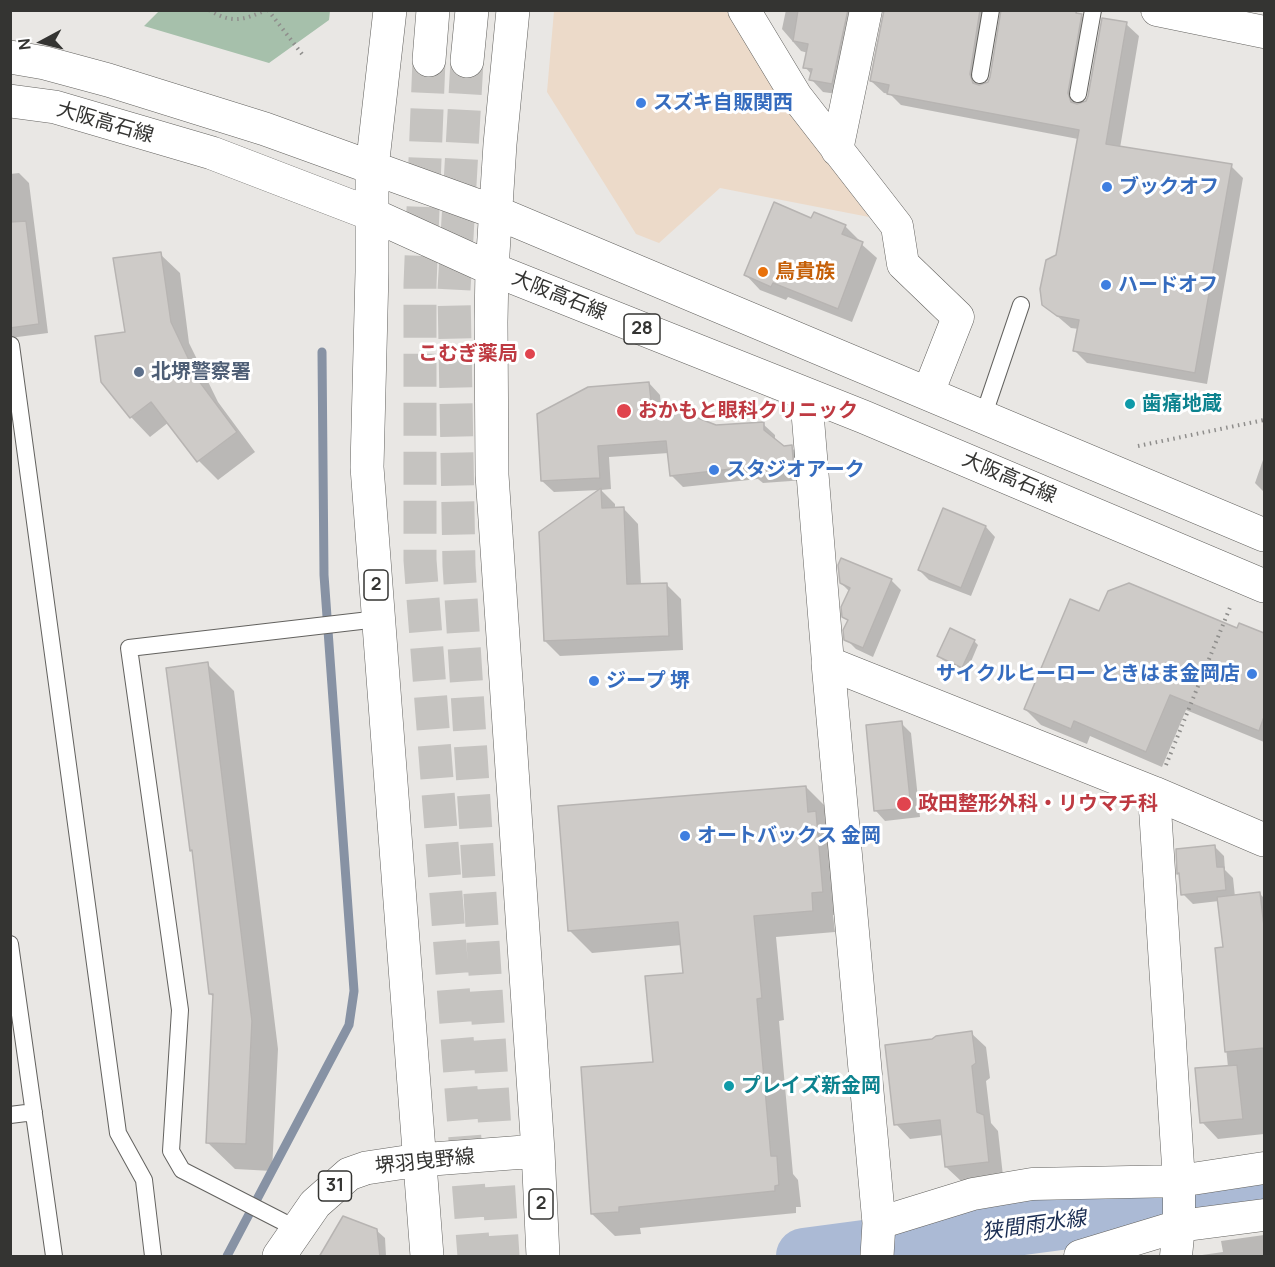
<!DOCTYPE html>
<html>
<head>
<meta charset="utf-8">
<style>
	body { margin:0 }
	#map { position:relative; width:1275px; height:1267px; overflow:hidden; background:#e9e7e4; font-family:Manrope,sans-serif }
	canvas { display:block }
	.frame { position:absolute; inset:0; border:12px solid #343432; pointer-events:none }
	.north { position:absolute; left:12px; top:12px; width:60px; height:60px; -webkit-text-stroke:4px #fff; paint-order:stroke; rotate:263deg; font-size:16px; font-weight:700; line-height:24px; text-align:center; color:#343432 }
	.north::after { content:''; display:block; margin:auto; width:21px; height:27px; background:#343432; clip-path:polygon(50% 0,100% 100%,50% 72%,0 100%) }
</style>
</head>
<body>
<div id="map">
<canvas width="1275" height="1267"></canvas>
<div class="frame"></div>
<div class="north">N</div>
</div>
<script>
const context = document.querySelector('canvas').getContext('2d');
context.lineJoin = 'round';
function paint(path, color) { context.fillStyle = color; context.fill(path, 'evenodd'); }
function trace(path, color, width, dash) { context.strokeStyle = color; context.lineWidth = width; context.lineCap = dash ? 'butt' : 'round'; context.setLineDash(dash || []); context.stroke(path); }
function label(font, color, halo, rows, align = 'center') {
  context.font = font + ' Manrope,"Noto Sans JP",sans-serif'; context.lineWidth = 6; context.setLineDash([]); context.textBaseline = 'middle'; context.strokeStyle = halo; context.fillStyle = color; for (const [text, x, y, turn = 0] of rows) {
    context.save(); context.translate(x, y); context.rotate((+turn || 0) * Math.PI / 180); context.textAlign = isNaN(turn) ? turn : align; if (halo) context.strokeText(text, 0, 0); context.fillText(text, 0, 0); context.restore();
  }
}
const commercial = new Path2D(`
	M554,11H729L789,111L869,217L720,188L659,243L636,234L547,92Z`);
const green = new Path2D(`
	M159,11V10L330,11L329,20L269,63L144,26Z`);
const shadow = new Path2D(`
	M786,10H865L844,95L823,92L811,79L812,75L805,67L808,53L801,51L782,29Z
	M885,10H986L994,18L981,88L1081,15L1093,28L1079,105H1083L1090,96L1126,24L1139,36L1120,148L1231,166L1243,178L1207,384L1087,363L1075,351L1079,329L1071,328L1043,304L1058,256L1078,139L901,105L890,94L884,93L871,81Z
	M19,173L29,183L48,333L10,338V174Z
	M812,220L845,226L860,241L859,242L877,258L852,322L788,297L786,300L760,290L746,275Z
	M160,254L180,273L189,343L218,402L255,452L218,480L199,461L169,422L150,437L131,417L103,381L127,333Z
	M649,383L660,395L661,406L716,427L763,424L775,435V440L784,447H791L803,459L805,480L763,483L758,479L683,487L671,475L669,453L609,457L611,489L601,490L615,504V509H624L638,524L641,585L666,584L681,599L683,650L560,656L545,641L600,490L554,492L542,481Z
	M1264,457V492L1255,483Z
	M986,527L995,537L971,596L929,580L919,570Z
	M891,580L901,590L873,657L856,649L846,639L849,621L844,617L850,592L841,583Z
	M1100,613L1238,630L1240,625L1264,635V742L1186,710L1162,767L1090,736L1087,744L1041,725L1025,709Z
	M974,641L978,645L967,671L943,660L939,656Z
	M207,664L234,691L278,1049L272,1171L235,1169L207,1142L214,997L210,994L194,853L191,850Z
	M901,723L911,733L920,817L885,821L876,811Z
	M806,787L828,809L844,914L833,915L835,932L776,937L784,1020L779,1021L793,1174L798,1180L801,1207H796V1213L640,1228L641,1234L615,1236L592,1214L654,1064L685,974L682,945L592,953L570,931Z
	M1214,846L1224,856L1225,870L1233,878L1235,897L1260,894L1264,898V1134L1218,1139L1202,1122L1228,1067L1216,949H1224L1219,901L1193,904L1183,894L1179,873Z
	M971,1033L986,1047L990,1078L986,1081L991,1123L998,1131L1003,1176L961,1181L946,1167L943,1135L910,1139L896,1124Z
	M376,1230L385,1238L386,1256H320Z
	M1264,1235V1256H1195L1223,1252L1221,1241Z`);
const stream = new Path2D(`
	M227,1256L349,1025L354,991L324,575L322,352`);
const river = new Path2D(`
	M804,1256L1264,1195`);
const building = new Path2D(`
	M798,10H848L832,84L809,80L812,69L803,68L808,44L793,41Z
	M884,10H980L970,74L973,83L979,85L988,82L990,77L1001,10H1077L1076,13L1082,14L1068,93L1071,102L1077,104L1086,101L1088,96L1102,18L1127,22L1106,144L1232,164L1195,373L1073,351L1079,320L1057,316L1042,305L1040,289L1046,260L1056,255L1079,130L887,94L889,85L870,81Z
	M774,202L811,218L814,212L846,225L842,234L863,242L838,309L773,283L771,287L744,275Z
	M26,221L39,324L10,328V222Z
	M161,252L171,322L199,381L237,432L197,462L151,402L130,418L101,382L95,336L125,332L113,258Z
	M649,382L651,400L716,425L764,422V430L784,446L792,445L794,469L750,472L749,467L670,476L666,441L598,446L600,478L541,481L537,414L588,387Z
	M601,488L602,508L624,507L627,584L667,583L669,636L544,641L539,532Z
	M943,508L986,526L961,588L918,570Z
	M841,558L892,579L863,648L844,640L843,630L848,620L842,617L841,607L850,588L840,583L838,565Z
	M1129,583L1237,628L1239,623L1264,633V717L1259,731L1170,695L1146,752L1074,721L1071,729L1024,709L1070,599L1099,611L1108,591Z
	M950,628L975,640L962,668L937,656Z
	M208,662L252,1021L246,1144L206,1143L213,994H209L192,850L190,851L166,668Z
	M902,721L911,808L874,811L866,725Z
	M806,786L808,812L816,811L823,892L812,893L813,911L754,916L762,998L757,999L771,1156H777L779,1185L775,1186V1191L619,1207V1212L591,1214L581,1067L653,1062L645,976L683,973L678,922L568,931L558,806Z
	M1215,845L1217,867H1224L1226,890L1181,895L1179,873L1177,874L1176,849Z
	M1260,892L1264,926V1048L1225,1052L1215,948L1223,947L1217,897Z
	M972,1031L976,1063L972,1066L977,1112L984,1115L989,1162L945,1167L940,1120L894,1125L885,1045L932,1039L936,1036Z
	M1237,1065L1243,1119L1200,1123L1195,1068Z
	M343,1216L377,1229L380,1257H319Z`);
const primaryTunnel = new Path2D(`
	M429,60L420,285V560L474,1256
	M467,61L454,290L459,566L503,1256`);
const path = new Path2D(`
	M209,10C232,24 244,20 266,10
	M268,10L302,54
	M1138,446L1264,420
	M1166,765L1231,605`);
const lane = new Path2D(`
	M980,75L991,10
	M1078,94L1093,10
	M11,345L118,1133L144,1180L153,1256
	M983,417L1021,305
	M10,944L54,1256
	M10,1115L34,1112
	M297,1229L182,1170L171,1151L180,1010L129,648L378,619`);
const street = new Path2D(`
	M744,10L796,96L897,226L903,264L958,317L928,393
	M1157,10L1264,32
	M837,150L866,10
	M806,395L828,663
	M1154,793L1179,1181V1226L1176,1256
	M879,1223L973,1194L1032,1184L1179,1181L1264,1168
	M1080,1256L1179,1226L1264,1215`);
const secondary = new Path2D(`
	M877,1256L879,1223L828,663L1154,793L1264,840`);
const primary = new Path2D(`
	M390,10L372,168V272L367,467L427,1256
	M513,10L500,144L492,269L491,322L492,475L538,1151L543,1256
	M10,57L45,63L108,80L265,129L495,212L1264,535
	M429,60L433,10
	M467,61L472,10
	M10,101L55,107L212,153L371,214L492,269L864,417L1264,586
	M279,1256L315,1204L349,1174L366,1168L419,1160L538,1151`);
const markers = [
	[641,103,6,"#3f7fe0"],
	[1107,187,6,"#3f7fe0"],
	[763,272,6,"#e8710a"],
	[1106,285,6,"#3f7fe0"],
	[530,354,6,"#e0444e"],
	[139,372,6,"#5c6f8a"],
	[1130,404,6,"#0f9aa8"],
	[624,411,8,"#e0444e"],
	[714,470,6,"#3f7fe0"],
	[1252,674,6,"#3f7fe0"],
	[594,681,6,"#3f7fe0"],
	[904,804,8,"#e0444e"],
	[685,836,6,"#3f7fe0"],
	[729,1086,6,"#0f9aa8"]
];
const shields = [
	[642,329,36],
	[376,585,24],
	[335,1186,33],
	[541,1204,24]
];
const shieldNames = [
	["28",642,329],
	["2",376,585],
	["31",335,1186],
	["2",541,1204]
];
const shopNames = [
	["スズキ自販関西",653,103],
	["ブックオフ",1119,187],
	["ハードオフ",1118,285],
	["スタジオアーク",726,470],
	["サイクルヒーロー ときはま金岡店",1240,674,"right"],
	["ジープ 堺",606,681],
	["オートバックス 金岡",697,836]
];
const streetNames = [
	["大阪高石線",105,123,16],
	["大阪高石線",559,296,22],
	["大阪高石線",1009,478,23],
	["堺羽曳野線",425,1162,-6]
];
const foodNames = [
	["鳥貴族",775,272]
];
const healthNames = [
	["こむぎ薬局",518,354,"right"],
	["おかもと眼科クリニック",638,411],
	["政田整形外科・リウマチ科",918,804]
];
const serviceNames = [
	["北堺警察署",151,372]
];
const cultureNames = [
	["歯痛地蔵",1142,404],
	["プレイズ新金岡",741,1086]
];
const waterNames = [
	["狭間雨水線",1034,1226,-8]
];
paint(commercial, '#ecdac9');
paint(green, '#a6c0ab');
paint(shadow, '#0003');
trace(stream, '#8792a4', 9);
trace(river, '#abbad5', 56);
paint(building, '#cecbc8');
trace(building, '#b7b4b2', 1.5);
trace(primaryTunnel, '#c5c3c0', 33, [33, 16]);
trace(lane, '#63625f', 18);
trace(street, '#63625f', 33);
trace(secondary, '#63625f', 34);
trace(primary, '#63625f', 34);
trace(path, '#8f8e8c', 4, [1.5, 4.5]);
trace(lane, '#fff', 16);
trace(street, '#fff', 32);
trace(secondary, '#fff', 33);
trace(primary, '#fff', 33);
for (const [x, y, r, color] of markers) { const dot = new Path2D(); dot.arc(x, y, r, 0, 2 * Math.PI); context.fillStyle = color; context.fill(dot); trace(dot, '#fff', 2); }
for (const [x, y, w] of shields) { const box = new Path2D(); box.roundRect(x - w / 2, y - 15, w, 30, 4.5); context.fillStyle = '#fff'; context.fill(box); trace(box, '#343432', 1.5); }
label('bold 18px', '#343432', null, shieldNames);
label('bold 20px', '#366cbe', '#fff', shopNames, 'left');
label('20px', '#343432', '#fff', streetNames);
label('bold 20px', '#c56008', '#fff', foodNames, 'left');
label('bold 20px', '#be3a42', '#fff', healthNames, 'left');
label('bold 20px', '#4e5e75', '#fff', serviceNames, 'left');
label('bold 20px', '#0d838f', '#fff', cultureNames, 'left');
label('italic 21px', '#1c2f54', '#fff', waterNames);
</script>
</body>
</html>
